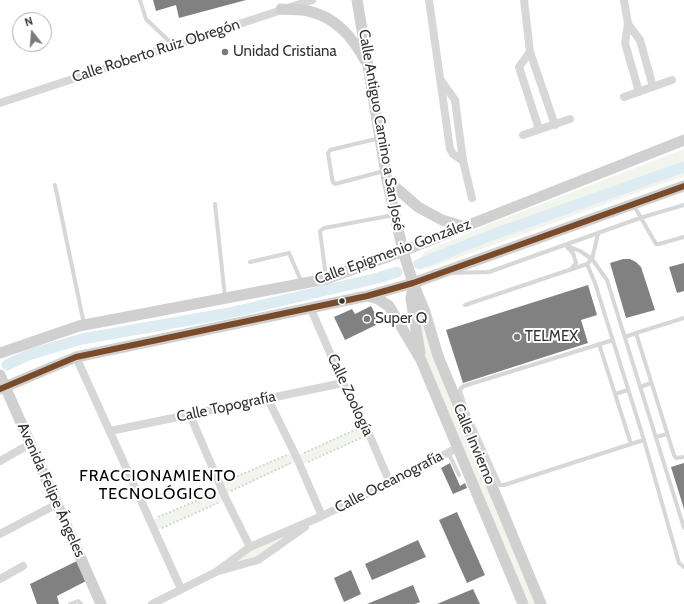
<!DOCTYPE html>
<html>
<head>
<meta charset="utf-8">
<style>
	body { margin:0 }
	#map { position:relative; width:684px; height:604px; overflow:hidden; background:#fff; font-family:Cabin,sans-serif }
	canvas { display:block }
	.north { position:absolute; left:12px; top:12px; width:40px; height:40px; box-sizing:border-box; background:#fff; border:1px solid #adadad; border-radius:50%; rotate:343deg; font-size:11px; font-weight:700; line-height:16px; text-align:center; color:#333 }
	.north::after { content:''; display:block; margin:auto; width:14px; height:18px; background:#7a7a7a; clip-path:polygon(50% 0,100% 100%,50% 72%,0 100%) }
</style>
</head>
<body>
<div id="map">
<canvas width="684" height="604"></canvas>
<div class="north">N</div>
</div>
<script>
const context = document.querySelector('canvas').getContext('2d');
context.lineJoin = 'round';
function paint(path, color) { context.fillStyle = color; context.fill(path, 'evenodd'); }
function trace(path, color, width, dash) { context.strokeStyle = color; context.lineWidth = width; context.lineCap = dash ? 'butt' : 'round'; context.setLineDash(dash || []); context.stroke(path); }
function label(font, color, halo, rows, align = 'center') {
  context.font = font + ' Cabin,sans-serif'; context.lineWidth = 4; context.setLineDash([]); context.textBaseline = 'middle'; context.strokeStyle = halo; context.fillStyle = color; for (const [text, x, y, turn = 0] of rows) {
    context.save(); context.translate(x, y); context.rotate((+turn || 0) * Math.PI / 180); context.textAlign = isNaN(turn) ? turn : align; if (halo) context.strokeText(text, 0, 0); context.fillText(text, 0, 0); context.restore();
  }
}
const green = new Path2D(`
	M684,149V177L666,182L427,269L421,258L424,252L487,225Z
	M417,310L422,313L539,604H528L424,359Z
	M365,426L369,434L300,465L297,461L224,494L226,499L155,531L150,521L222,490L220,484L294,452L296,456Z
	M279,540L258,558L229,565L250,547Z`);
const canal = new Path2D(`
	M419,264L489,236L684,167
	M7,365L28,355L82,339L229,313L378,278L397,272`);
const building = new Path2D(`
	M153,0H246L179,18L176,5L156,11Z
	M623,259H630L636,262L641,267L655,310L626,318L610,263Z
	M684,263V291L677,293L669,267Z
	M588,285L597,315L581,320L588,343L463,383L446,330Z
	M371,306L380,323L345,340L334,317L352,309L355,314Z
	M450,463L460,486L465,483L467,488L453,494L441,468Z
	M684,463V509L671,467Z
	M457,512L485,575L467,583L439,520Z
	M418,540L426,557L372,580L365,564Z
	M81,559L90,579L57,596L59,604H37L30,584Z
	M351,570L361,594L344,602L334,578Z
	M413,585L420,602L415,604H367Z
	M473,589L480,604H437Z`);
const path = new Path2D(`
	M304,453L357,429
	M308,462L361,438
	M226,481L287,455
	M231,491L291,463
	M158,517L215,493
	M162,528L218,503`);
const lane = new Path2D(`
	M140,0L146,19L173,45
	M380,138L330,150L328,153L332,178L333,182L335,184L384,171
	M55,185L84,324
	M215,204L225,297
	M633,204L656,244H659L684,237
	M565,245L580,251L592,259L607,280L684,528
	M567,247L573,253L576,263L571,269
	M250,262L289,253L302,283
	M587,264L595,283L644,440L679,563L684,567
	M452,273L489,272L640,218L684,205
	M326,277L320,231L324,228L394,215
	M465,305L587,264L592,259L598,234
	M684,318L636,333L674,455L676,458L684,457
	M625,337L636,333
	M599,344L631,444L504,485H500L467,412L460,391L461,388L464,386L613,340
	M640,387L651,383
	M615,394L628,390
	M656,437L667,434
	M631,444L644,440
	M448,452L459,475
	M70,604L78,601L81,604`);
const street = new Path2D(`
	M429,0L450,149L453,154L463,161
	M524,0L530,52L555,125
	M624,0L628,24L625,43L639,92
	M628,24L640,40L653,87
	M530,52L519,67L539,129
	M440,79L455,100L463,161L472,198
	M624,97L672,80
	M0,103L312,0
	M523,135L570,119
	M310,307L343,383L369,434L390,483
	M76,357L181,589
	M268,399L296,456L322,516
	M190,415L226,499L250,547
	M110,431L343,383
	M0,461L30,444
	M0,534L57,504
	M219,571L258,560L305,527
	M0,579L23,566
	M152,604L216,572L250,547L322,516L390,483L457,448`);
const secondary = new Path2D(`
	M357,0L387,180L403,251L413,283L425,312L438,356L541,604
	M281,9C290,10 300,9 308,11C336,17 352,37 365,60
	M387,180L418,207L442,220L465,227
	M413,285L411,299L420,353
	M367,296L378,299L389,306L421,360L523,604
	M0,353L79,326L326,279L403,251L684,140
	M0,375L101,604
	M0,389L76,357L367,296L413,283L684,186`);
const bus1 = new Path2D(`
	M0,389L76,357L367,296L413,283L684,186`);
const markers = [
	[225,52,4,"#7a7a7a"],
	[342,301,3.5,"#333"],
	[367,319,4,"#7a7a7a"],
	[517,337,4,"#7a7a7a"]
];
const streetNames = [
	["Calle Roberto Ruiz Obregón",156,51,-18],
	["Calle Antiguo Camino a San José",381,130,80],
	["Calle Epigmenio González",393,252,-20],
	["Calle Zoología",350,395,65],
	["Calle Topografía",226,407,-12],
	["Calle Invierno",474,444,67],
	["Calle Oceanografía",389,482,-27],
	["Avenida Felipe Ángeles",51,490,66]
];
const poiNames = [
	["Unidad Cristiana",233,52],
	["Super Q",375,319],
	["TELMEX",525,337]
];
const neighbourhoodNames = [
	["FRACCIONAMIENTO",158,476],
	["TECNOLÓGICO",158,494]
];
paint(green, '#f1f5ed');
trace(canal, '#ddebf3', 11);
paint(building, '#818181');
trace(path, '#d6d6d6', 2, [2, 2]);
trace(lane, '#d7d7d7', 4);
trace(street, '#d7d7d7', 8);
trace(secondary, '#d0d0d0', 11);
trace(bus1, '#7a4b2a', 6);
for (const [x, y, r, color] of markers) { const dot = new Path2D(); dot.arc(x, y, r, 0, 2 * Math.PI); context.fillStyle = color; context.fill(dot); trace(dot, '#fff', 1.5); }
label('15px', '#333', '#fff', streetNames);
label('15px', '#333', '#fff', poiNames, 'left');
context.letterSpacing = '1px';
label('16px', '#000', '#fff', neighbourhoodNames);
context.letterSpacing = '0px';
</script>
</body>
</html>
